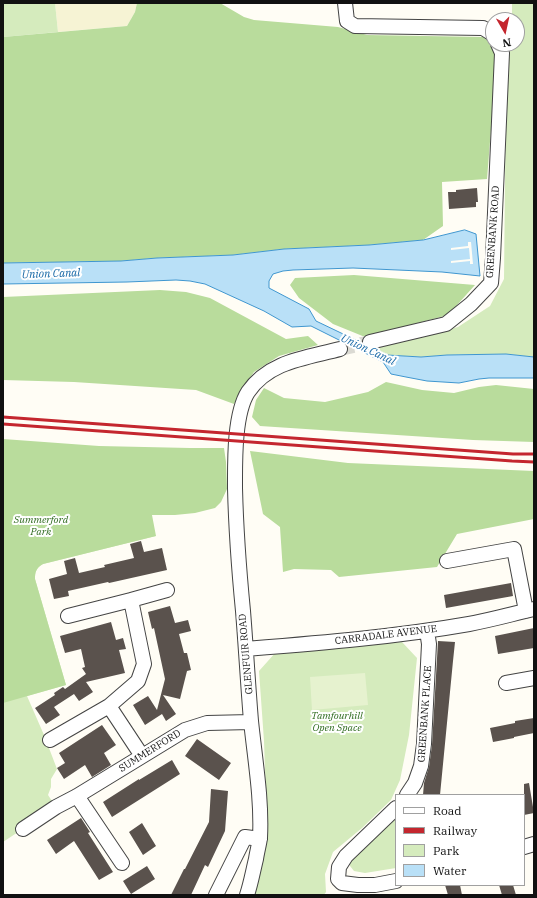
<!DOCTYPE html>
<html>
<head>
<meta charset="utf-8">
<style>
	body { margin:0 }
	#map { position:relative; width:537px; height:898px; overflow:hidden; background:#fffdf5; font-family:"IBM Plex Serif",serif }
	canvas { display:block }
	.frame { position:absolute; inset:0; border:4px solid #111; pointer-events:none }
	.legend { position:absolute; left:395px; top:794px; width:130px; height:92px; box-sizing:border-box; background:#fff; border:1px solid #a0a0a0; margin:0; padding:5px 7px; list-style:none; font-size:12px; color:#111 }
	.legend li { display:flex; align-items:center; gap:8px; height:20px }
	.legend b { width:20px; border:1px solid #a0a0a0 }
	.north { position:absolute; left:485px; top:12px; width:40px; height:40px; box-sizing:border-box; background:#fff; border:1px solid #a0a0a0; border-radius:50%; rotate:171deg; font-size:11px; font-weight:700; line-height:16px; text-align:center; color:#111 }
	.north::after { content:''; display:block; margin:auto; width:14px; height:18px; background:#c4262e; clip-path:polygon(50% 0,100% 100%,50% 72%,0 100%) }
</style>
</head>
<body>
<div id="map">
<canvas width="537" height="898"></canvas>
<div class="frame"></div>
<ul class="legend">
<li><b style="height:5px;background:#fff"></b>Road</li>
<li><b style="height:5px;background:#c4262e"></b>Railway</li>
<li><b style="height:11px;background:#d5ebbd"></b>Park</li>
<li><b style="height:11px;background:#b9e0f7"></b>Water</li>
</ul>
<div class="north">N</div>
</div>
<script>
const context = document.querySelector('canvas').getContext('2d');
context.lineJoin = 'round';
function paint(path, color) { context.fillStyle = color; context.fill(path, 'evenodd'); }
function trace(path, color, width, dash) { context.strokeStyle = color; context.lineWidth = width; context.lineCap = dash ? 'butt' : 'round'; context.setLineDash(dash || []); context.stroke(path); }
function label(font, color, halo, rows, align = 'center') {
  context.font = font + ' "IBM Plex Serif",serif'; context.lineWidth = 4; context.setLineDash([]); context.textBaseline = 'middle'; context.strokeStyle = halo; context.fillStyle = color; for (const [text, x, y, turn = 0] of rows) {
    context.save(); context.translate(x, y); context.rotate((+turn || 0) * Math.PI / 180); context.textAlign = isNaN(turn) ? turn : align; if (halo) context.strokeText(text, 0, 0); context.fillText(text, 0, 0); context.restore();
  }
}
const farmland = new Path2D(`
	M55,3H137L135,12L127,26L58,32Z`);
const green = new Path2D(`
	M3,3H55L58,32L3,37Z
	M512,3H534V357L506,354L447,355L421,357L387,355L374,349L458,327L490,306L504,279L506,85L510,44H517V20H512Z
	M3,483L156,536L43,564C36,568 35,572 35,579L66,685L27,696L44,735L57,769L51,779V787L48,795L56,807L3,842Z
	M402,642L417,658L409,735L400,780L391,800L362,828L333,852L325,874L326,892L324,895H254L267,825L264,741L259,671L276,652Z
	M396,815V868L365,873L354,871L350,866V859Z`);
const forest = new Path2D(`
	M137,3H220L244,17L254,20L338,27L367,35L483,37L493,45L496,67L487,179L442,182L443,226L423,240L369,245L284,249L233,255L157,258L121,261L3,263V37L127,26L135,12Z
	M354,275L475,285L448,315L365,337L333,324L299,298L290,285L295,278Z
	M160,290L186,292L210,298L286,339L308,336L318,345L279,356L254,372L243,388L234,404L196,390L74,382L3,380V297Z
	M386,382L422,390L454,393L479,387L496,385L534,389V442L473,440L260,426L252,417L256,400L264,388L284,398L325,402L368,392Z
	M3,439L99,446L190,448H224L226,462L227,489L221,502L215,508L195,513L175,515H152L156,536L43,564C36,568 35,572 35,579L66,685L3,703Z
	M250,451L348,463L534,471V519L457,534L437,567L339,577L331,570L294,569L283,572L280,527L263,514Z`);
const pitch = new Path2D(`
	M365,673L368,705L312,710L310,677Z`);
const water = new Path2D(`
	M465,230L476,234L480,276L442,272L353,268L293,270L283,271L273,274L269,281V288L309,309L316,321L387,355L421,357L447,355L506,354L534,357V378H489L479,379L459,383L427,381L406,377L391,374L383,362L311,326L292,327L264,311L205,284L190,281L176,280L127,282L3,284V263L121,261L157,258L233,255L284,249L369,245L423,240Z`);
const pier = new Path2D(`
	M468,242H471L473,264H470V261L451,263V261L470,259L469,248L451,250V248L468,246Z`);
const building = new Path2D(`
	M477,188L478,202H476V207L449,209L448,192H456V190Z
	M141,541L144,552L162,548L167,570L109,583L108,582L68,591L69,596L54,599L49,579L67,574L64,561L75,558L79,573L105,567L104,565L134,558L130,544Z
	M511,583L513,596L446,608L444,595Z
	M170,606L175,623L188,620L191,631L179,634L184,653H187L191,670L187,671L180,699L163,695L176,714L166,721L162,714L145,725L133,705L148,696L157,710L165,679L154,628L152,629L148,612Z
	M111,622L116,640L123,638L126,649L119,650L125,673L86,682L93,692L79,701L74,694L54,707L60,715L46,724L35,708L55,695L54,693L63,687L65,689L86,674L82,668L85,667L81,649L65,653L60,636Z
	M534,628V648L498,654L495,636Z
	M438,641L455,642L453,661L440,795H423L424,783L429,767L432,745Z
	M534,718V733L514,737V738L493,742L490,728L515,723V721Z
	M102,725L116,745L104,753L111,765L92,777L85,765L64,779L57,768L65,763L59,753Z
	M197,739L231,763L219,780L185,756Z
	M172,760L180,774L112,817L103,802L139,779V780Z
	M529,783L534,813L524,815V784Z
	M211,789L228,791L225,831L208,867L205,865L191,895H171L184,869H185L209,822Z
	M81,818L90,832L88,833L113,872L99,880L74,841L56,854L47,840Z
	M142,823L156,846L143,855L129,832Z
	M147,866L155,879L131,894L123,881Z
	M445,885H460L462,895H448Z
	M499,885H513L516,895H502Z`);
const streetTunnel = new Path2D(`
	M340,349L370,342`);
const street = new Path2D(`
	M345,3L347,21L355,26L483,28L491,33L493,35
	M370,342L446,324L471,304L491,283L493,258L502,53L498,44
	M447,561L514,549L526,611
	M68,616L131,600
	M246,649C320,643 395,637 469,624C491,620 512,614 534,609
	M506,683L534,678
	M109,706L142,756
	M50,740L109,706L138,681L144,664L131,600L167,590
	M407,795L415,783L421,766L424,744L429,644L427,631
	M77,796L122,863
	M396,808L346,856L339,867L338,879L342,883L358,885H375L396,881
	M23,829L56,807L77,796L185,730L207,723L251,722
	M524,847L534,844
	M216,895L245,837L260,839
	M247,895C251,883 253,871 256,859C257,852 259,845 260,838C262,799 255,760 251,721C248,685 246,648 243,611C239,570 236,529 235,488C235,462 234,414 248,392C269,361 306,358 340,349`);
const rail = new Path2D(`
	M3,417L513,454H534
	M3,424L512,461L534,462`);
const streetNames = [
	["GREENBANK ROAD",493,232,-86],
	["CARRADALE AVENUE",386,635,-7],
	["GLENFUIR ROAD",246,654,-95],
	["GREENBANK PLACE",425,714,-86],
	["SUMMERFORD",150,751,-32]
];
const parkNames = [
	["Summerford",41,520],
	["Park",41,532],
	["Tamfourhill",337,716],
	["Open Space",337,728]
];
const waterNames = [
	["Union Canal",51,274,-2],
	["Union Canal",368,350,25]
];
paint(farmland, '#f6f3d4');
paint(green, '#d5ebbd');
paint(forest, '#b9dc9c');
paint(pitch, '#e6f2cf');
paint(water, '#b9e0f7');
trace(water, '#3f96cf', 1);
paint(pier, '#fffdf5');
paint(building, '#5a524d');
trace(streetTunnel, '#dbdad3', 14, [14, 7]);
trace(street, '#444', 16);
trace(street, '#fff', 14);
trace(rail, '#c4262e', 3);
label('10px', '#111', '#fff', streetNames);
label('italic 10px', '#2f6b1f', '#fff', parkNames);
label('italic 11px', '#1768a6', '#fff', waterNames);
</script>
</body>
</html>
